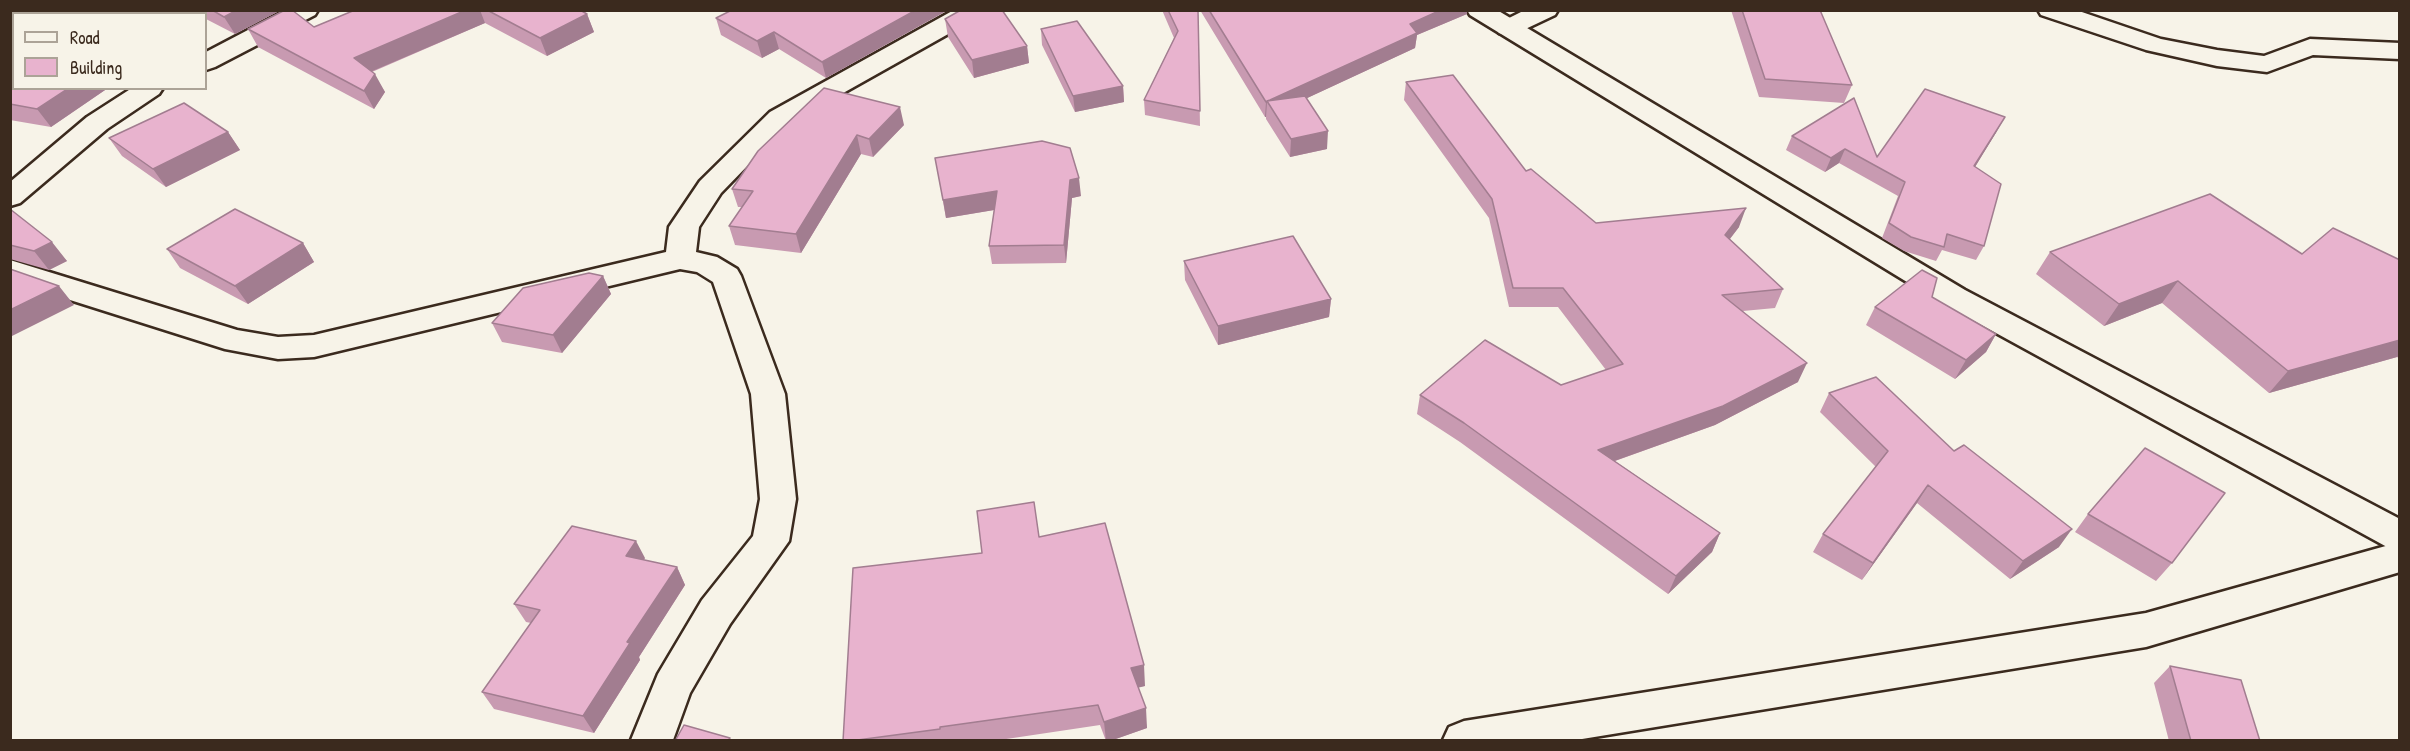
<!DOCTYPE html>
<style>
body{margin:0}
#map{position:relative;width:2410px;height:751px;overflow:hidden;background:#f7f3e8;font-family:"Patrick Hand",sans-serif}
canvas{display:block}
.frame{position:absolute;inset:0;border:12px solid #3b2a1e;pointer-events:none}
.legend{position:absolute;left:12px;top:12px;width:195px;height:78px;box-sizing:border-box;background:#f7f3e8;border:2px solid #aca397;margin:0;padding:8px 10px;list-style:none;font-size:18px;color:#3b2a1e}
.legend li{display:flex;align-items:center;gap:12px;height:30px}
.legend b{width:30px;border:2px solid #aca397}
</style>
<div id="map">
<canvas width="2410" height="751"></canvas>
<div class="frame"></div>
<ul class="legend">
<li><b style="height:8px;background:#f7f3e8"></b>Road</li>
<li><b style="height:16px;background:#e8b3ce"></b>Building</li>
</ul>
</div>
<script>
const g = document.querySelector('canvas').getContext('2d');
g.lineJoin = 'round';
const shape = rows => new Path2D(rows.map(r => 'M' + r).join(''));
function stroke(path, color, width, dash) { g.strokeStyle = color; g.lineWidth = width; g.lineCap = dash ? 'butt' : 'round'; g.setLineDash(dash || []); g.stroke(path); }
function fill(path, color) { g.fillStyle = color; g.fill(path, 'evenodd'); }
const street = shape([
 [18,10,44,10,46,14,20,14,18,10],
 [286,10,318,10,315,15,215,67,206,70,206,52,286,10],
 [954,10,985,10,982,15,788,124,721,193,699,227,696,252,717,257,737,269,741,276,785,394,796,499,789,541,730,624,690,693,673,740,631,740,658,674,702,600,753,536,760,499,751,394,713,282,697,272,680,269,314,357,278,359,225,349,10,281,10,260,237,330,278,337,314,335,666,252,669,227,700,181,770,112,954,10],
 [1525,10,1558,10,1555,15,1517,33,1508,35,1499,33,1496,28,1499,23,1525,10],
 [2038,10,2076,10,2161,39,2217,50,2264,56,2310,39,2400,43,2400,59,2313,55,2267,72,2217,66,2146,50,2041,15,2038,10],
 [132,88,163,88,159,94,107,129,20,203,10,206,10,182,87,117,132,88],
 [2400,542,2400,572,2146,647,1576,740,1443,740,1449,727,1464,721,2146,613,2400,542]
]);
const secondary = shape([
 [1467,10,1497,10,1965,290,2400,519,2400,552,2387,547,1943,304,1470,15,1467,10]
]);
stroke(street, '#3b2a1e', 5);
stroke(secondary, '#3b2a1e', 5);
fill(street, '#f7f3e8');
fill(secondary, '#f7f3e8');
fill(shape([
 [190,10,279,10,279,11,235,34,206,19,206,14,196,14],
 [355,10,580,10,587,14,594,32,547,56,485,23,372,72,385,92,374,109,258,47,248,29,314,27],
 [948,10,826,78,779,49,762,58,721,35,716,18],
 [1162,10,1198,10,1200,126,1145,115,1144,100,1174,38],
 [1200,10,1467,10,1467,14,1417,35,1415,48,1307,98,1327,149,1290,157,1266,119,1266,117,1265,117],
 [1731,10,1820,10,1852,85,1844,103,1759,97],
 [945,19,1027,46,1029,63,974,78,948,37],
 [10,20,14,88,108,88,51,127,10,120],
 [1041,29,1123,86,1124,102,1075,112,1042,45],
 [1406,82,1596,223,1739,227,1730,239,1783,289,1775,308,1743,311,1798,382,1715,425,1615,461,1720,533,1712,552,1668,594,1460,442,1417,414,1420,395,1561,385,1606,370,1558,307,1509,307,1489,218,1404,100],
 [904,125,873,157,861,154,801,253,735,245,729,226,742,207,738,207,732,189,758,151],
 [1997,131,1975,167,1984,246,1976,260,1942,250,1936,261,1904,251,1882,238,1898,196,1839,163,1825,172,1786,150,1792,136,1877,157],
 [228,132,240,150,166,187,122,156,109,138],
 [935,158,1081,196,1072,198,1066,263,992,264,989,246,994,210,946,218],
 [10,209,67,261,49,270,10,259],
 [303,243,314,262,248,304,180,268,167,249],
 [2050,252,2302,254,2400,260,2400,359,2397,357,2269,393,2162,303,2104,326,2036,274],
 [1184,261,1331,299,1329,317,1218,345,1185,280],
 [603,276,611,294,562,353,502,342,492,323],
 [1932,297,1996,334,1986,352,1955,379,1866,325,1875,307],
 [1829,393,1954,451,2059,547,2010,579,1917,503,1862,580,1813,552,1823,534,1876,467,1820,412],
 [2088,514,2172,563,2156,581,2075,532],
 [1039,537,1145,686,1138,687,1147,728,1110,741,1106,741,1100,725,993,741,843,741,982,553],
 [645,558,644,560,677,567,685,585,639,657,640,660,594,733,494,709,482,692,531,623,526,622,514,604],
 [2170,666,2260,741,2169,741,2154,683]
]), '#c89ab1');
fill(shape([
 [237,10,279,10,279,11,235,34,224,17],
 [466,10,480,10,485,23,363,75,354,58],
 [916,10,948,10,826,78,822,62],
 [1441,10,1467,10,1467,14,1417,35,1415,48,1275,113,1267,102,1410,24],
 [587,14,594,32,547,56,540,38],
 [774,32,779,49,762,58,757,41],
 [1027,46,1029,63,974,78,972,60],
 [375,74,385,92,374,109,364,91],
 [1123,86,1124,102,1075,112,1073,96],
 [69,88,108,88,51,127,37,109],
 [1266,102,1267,102,1266,117,1265,117],
 [900,107,904,125,873,157,869,139],
 [2005,117,1997,131,1967,180,1974,166],
 [1328,131,1327,149,1290,157,1291,139],
 [228,132,240,150,166,187,153,169],
 [857,135,861,154,801,253,796,234],
 [1845,149,1839,163,1825,172,1831,158],
 [1079,178,1081,196,1072,198,1066,263,1064,245,1070,180],
 [997,191,1000,209,946,218,943,200],
 [1746,208,1739,227,1718,254,1725,235],
 [52,242,67,261,49,270,34,251],
 [303,243,314,262,248,304,235,286],
 [603,276,611,294,562,353,553,335],
 [2178,281,2162,303,2104,326,2119,304],
 [59,286,74,305,10,337,10,310],
 [1331,299,1329,317,1218,345,1218,326],
 [1996,334,1986,352,1955,379,1966,360],
 [2400,340,2400,355,2397,357,2269,393,2288,371],
 [1807,363,1798,382,1715,425,1592,469,1598,450],
 [1928,485,1917,503,1862,580,1873,563],
 [2072,529,2059,547,2010,579,2023,561],
 [1720,533,1712,552,1668,594,1676,576],
 [636,541,645,558,635,573,626,556],
 [677,567,685,585,639,657,640,660,594,733,583,716,627,642],
 [1144,665,1145,686,1133,689,1131,668],
 [1146,708,1147,728,1110,741,1106,741,1104,722]
]), '#a27d90');
const building = shape([
 [212,10,237,10,224,17,212,10],
 [285,10,292,10,314,27,355,10,466,10,354,58,375,74,364,91,248,29,285,10],
 [487,10,580,10,587,14,540,38,487,10],
 [732,10,916,10,822,62,774,32,757,41,716,18,732,10],
 [961,10,1002,10,1027,46,972,60,945,19,961,10],
 [1168,10,1198,10,1200,111,1144,100,1178,31,1168,10],
 [1209,10,1441,10,1410,24,1417,33,1270,100,1267,101,1267,102,1266,102,1209,10],
 [1742,10,1820,10,1852,85,1765,79,1742,10],
 [10,20,14,21,14,88,69,88,37,109,10,104,10,66,13,64,10,64,10,20],
 [1077,21,1123,86,1073,96,1041,29,1077,21],
 [1453,75,1526,171,1531,169,1596,223,1746,208,1725,235,1783,289,1722,295,1807,363,1723,406,1598,450,1720,533,1676,576,1464,423,1420,395,1485,340,1561,385,1623,364,1563,288,1513,288,1492,199,1406,82,1453,75],
 [824,88,900,107,869,139,857,135,796,234,729,226,753,191,732,189,758,151,824,88],
 [1925,89,2005,117,1974,166,2001,184,1984,246,1947,234,1944,247,1911,237,1889,223,1905,182,1845,149,1831,158,1792,136,1854,98,1877,157,1925,89],
 [1305,96,1328,131,1291,139,1267,101,1305,96],
 [184,103,228,132,153,169,109,138,184,103],
 [1042,141,1070,148,1079,178,1070,180,1064,245,989,246,997,191,943,200,935,158,1042,141],
 [2210,194,2302,254,2333,228,2400,260,2400,340,2288,371,2178,281,2119,304,2050,252,2210,194],
 [10,209,52,242,34,251,10,245,10,209],
 [235,209,303,243,235,286,167,249,235,209],
 [1293,236,1331,299,1218,326,1184,261,1293,236],
 [10,269,59,286,10,310,10,269],
 [1922,270,1937,278,1932,297,1996,334,1966,360,1875,307,1922,270],
 [589,273,603,276,553,335,492,323,523,288,589,273],
 [1876,377,1954,451,1964,445,2072,529,2023,561,1928,485,1873,563,1823,534,1888,451,1829,393,1876,377],
 [2145,448,2225,493,2172,563,2088,514,2145,448],
 [1034,502,1039,537,1105,523,1144,665,1131,668,1146,708,1104,722,1098,705,940,727,940,729,850,741,843,741,853,568,982,553,977,511,1034,502],
 [572,526,636,541,626,556,677,567,627,642,630,643,583,716,482,692,540,610,514,604,572,526],
 [2170,666,2241,680,2260,741,2191,741,2170,666],
 [684,725,730,738,728,741,675,741,684,725]
]);
fill(building, '#e8b3ce');
stroke(building, '#a27d90', 1.5);
</script>
